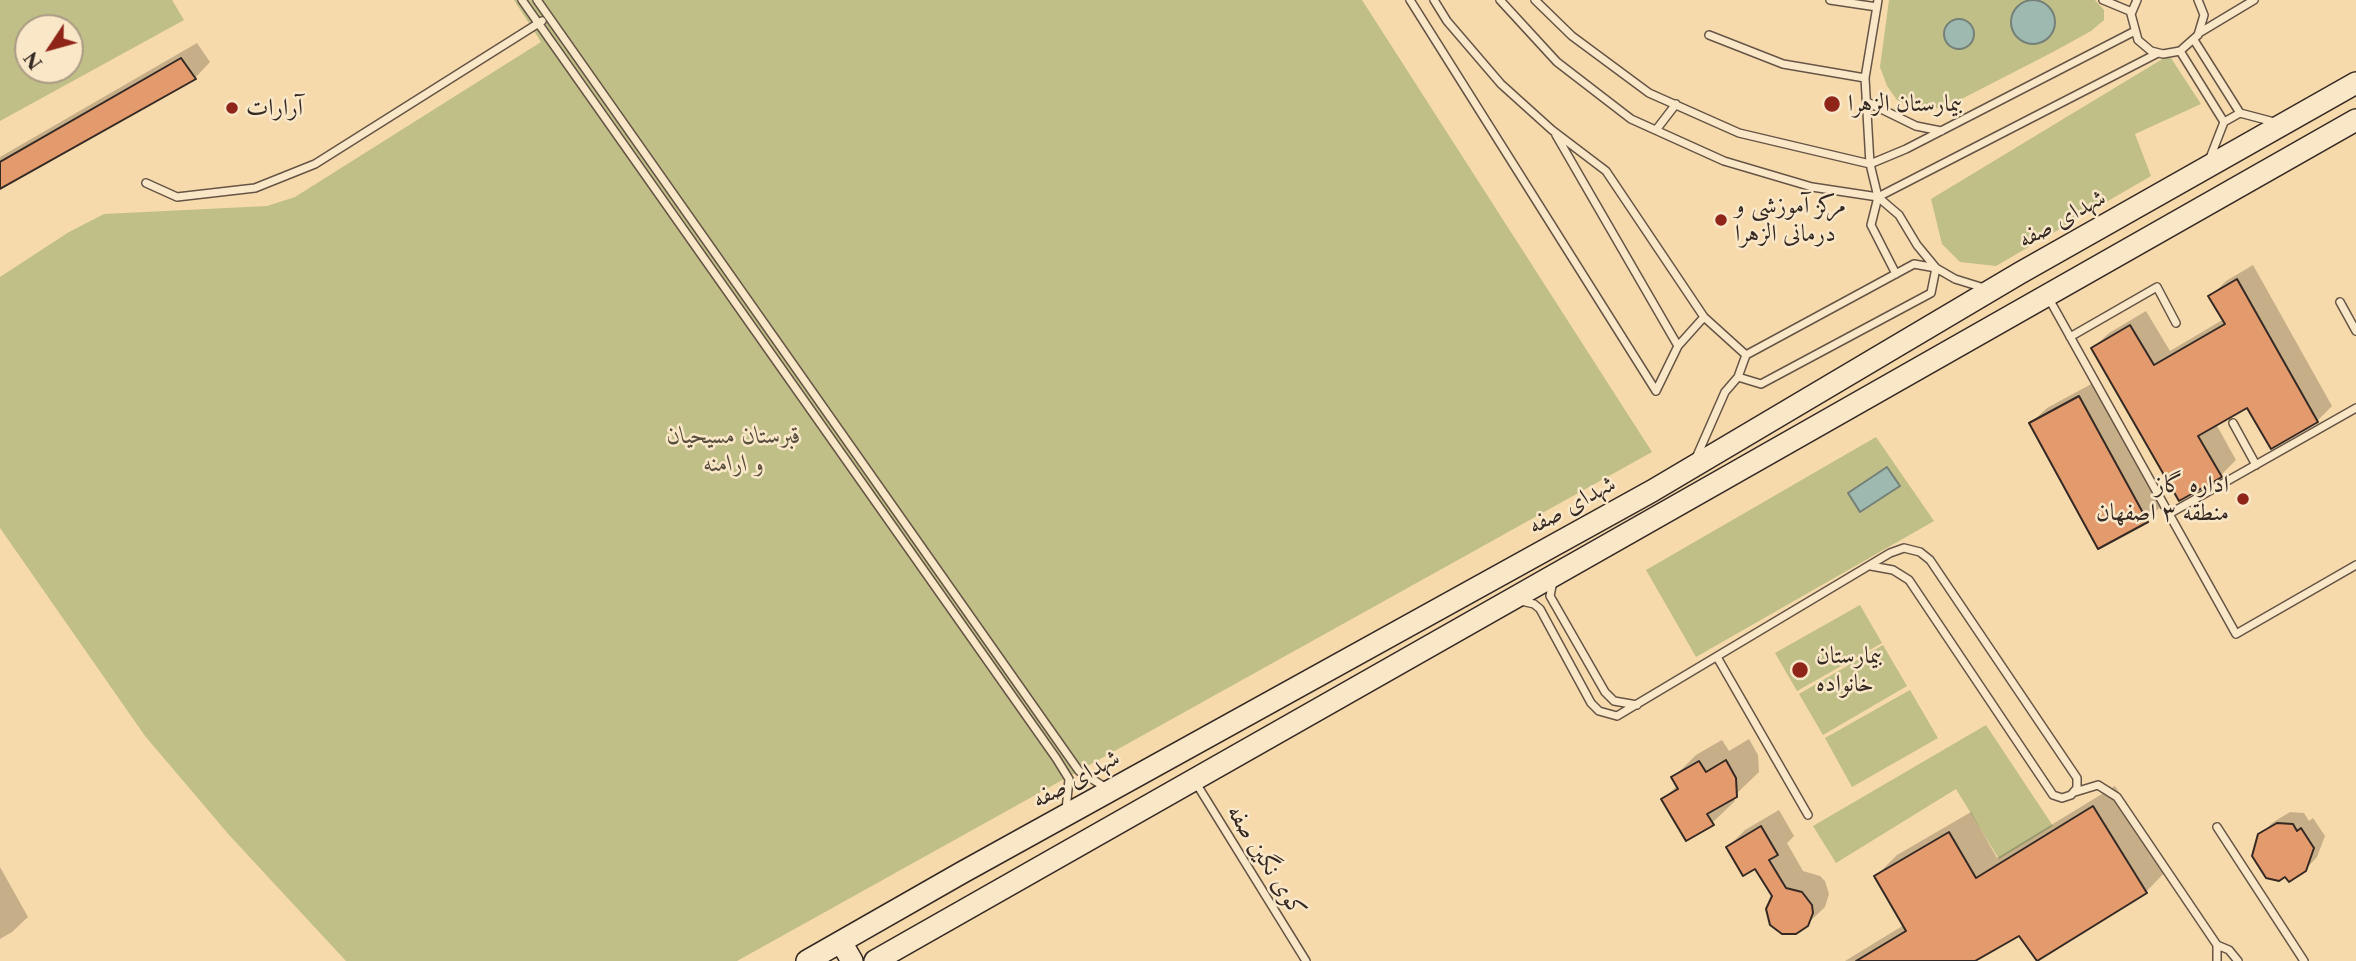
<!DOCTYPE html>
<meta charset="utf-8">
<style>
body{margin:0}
#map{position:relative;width:2356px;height:961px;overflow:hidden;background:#f7daab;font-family:"Libre Caslon Text",serif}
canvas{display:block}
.north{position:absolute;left:14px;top:14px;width:70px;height:70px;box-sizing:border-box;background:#fae7c8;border:2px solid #ab9b86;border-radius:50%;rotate:234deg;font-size:19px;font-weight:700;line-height:28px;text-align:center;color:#352924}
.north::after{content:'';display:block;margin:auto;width:24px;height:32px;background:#8f2418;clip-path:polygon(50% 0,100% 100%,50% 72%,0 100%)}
</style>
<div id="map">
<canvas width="2356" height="961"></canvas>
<div class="north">N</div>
</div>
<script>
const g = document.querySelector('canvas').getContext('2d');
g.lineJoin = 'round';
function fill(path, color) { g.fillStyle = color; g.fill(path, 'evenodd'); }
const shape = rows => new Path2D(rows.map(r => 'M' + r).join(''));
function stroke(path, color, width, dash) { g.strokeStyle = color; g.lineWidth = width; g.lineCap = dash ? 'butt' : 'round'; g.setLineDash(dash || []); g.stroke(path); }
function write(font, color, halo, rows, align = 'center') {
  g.font = font + ' "Libre Caslon Text",Amiri,serif'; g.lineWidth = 5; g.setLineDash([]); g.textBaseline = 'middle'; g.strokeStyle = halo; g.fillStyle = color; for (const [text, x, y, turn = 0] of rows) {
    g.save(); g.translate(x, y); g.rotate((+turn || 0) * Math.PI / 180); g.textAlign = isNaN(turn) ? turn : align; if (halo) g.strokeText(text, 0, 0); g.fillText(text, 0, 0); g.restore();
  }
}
fill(shape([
 [0,0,172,0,184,20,0,121],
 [28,28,70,28,70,70,28,70],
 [514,0,1362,0,1652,452,737,961,346,961,230,836,145,736,0,528,0,277,69,232,104,214,267,206,295,197,541,42],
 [1889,0,2095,0,2104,10,2104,20,2091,31,2053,52,1944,108,1917,109,1897,100,1887,86,1880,67],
 [2169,55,2201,104,2135,134,2151,176,1996,266,1960,262,1942,244,1931,199],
 [1876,437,1934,521,1696,657,1646,570],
 [1860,605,1882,643,1797,691,1775,653],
 [1883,645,1907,686,1823,735,1799,694],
 [1910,690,1938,738,1852,787,1825,738],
 [1986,725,2053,826,1999,859,1956,789,1836,863,1813,826]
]), '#bfbf87');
const water = shape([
 '2011 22a22 22 0 1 1 44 0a22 22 0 1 1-44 0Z',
 '1944 34a15 15 0 1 1 30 0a15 15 0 1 1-30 0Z',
 [1887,467,1900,486,1860,512,1848,493,1887,467]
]);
fill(water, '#9ebab0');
stroke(water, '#748078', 2);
fill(shape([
 [197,43,210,62,195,78,0,187,0,157],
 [2253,265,2332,406,2317,421,2248,405,2216,424,2236,460,2221,475,2093,348,2109,333,2146,311,2170,351,2224,319,2211,296,2226,281],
 [2095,382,2162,505,2147,521,2031,423,2047,408],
 [1749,739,1758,755,1759,772,1733,797,1735,801,1712,823,1663,799,1678,785,1673,778,1696,755,1722,740,1729,751],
 [2115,786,2167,870,2146,892,2020,933,1972,961,1845,961,1904,925,1876,876,1897,855,1971,812,1997,858],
 [1779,810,1794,836,1787,843,1803,871,1820,876,1825,881,1829,894,1825,907,1802,929,1774,896,1756,866,1728,847,1745,830],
 [2290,812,2304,813,2309,821,2313,818,2325,836,2317,857,2305,870,2260,835,2272,823],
 [0,867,28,917,12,932,0,939]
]), '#0003');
const building = shape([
 [181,58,196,79,0,189,0,162,181,58],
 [2237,279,2318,422,2271,449,2247,408,2198,436,2222,477,2179,501,2091,348,2130,325,2154,365,2225,324,2208,296,2237,279],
 [2079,396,2148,522,2098,549,2029,423,2079,396],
 [1726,760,1736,778,1737,797,1707,814,1714,825,1686,841,1661,799,1678,789,1671,777,1699,761,1706,772,1726,760],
 [2093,806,2147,893,2037,961,2019,936,1975,961,1856,961,1906,931,1874,876,1949,832,1976,878,2093,806],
 [2277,823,2293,824,2297,831,2301,828,2314,848,2306,871,2289,882,2285,877,2279,881,2266,878,2252,856,2258,834,2277,823],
 [1761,826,1778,855,1769,860,1786,888,1802,892,1812,905,1813,913,1808,926,1796,934,1782,934,1770,925,1766,909,1772,896,1755,869,1743,876,1726,847,1761,826]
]);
fill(building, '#e39b6e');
stroke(building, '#352924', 2);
const service = shape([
 [522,0,1056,758,1069,779,1066,810],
 [537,0,1079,771,1108,789],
 [1410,0,1656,391],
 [1434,0,1447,21,1501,84,1552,130,1606,171,1704,317,1746,355],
 [1500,0,1557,62,1631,119,1724,161,1812,187,1878,197,2158,53],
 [1535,0,1572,36,1649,93,1739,133,1870,164,1906,149,2135,31],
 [1830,0,1877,7],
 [1878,0,1865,78,1870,164,1878,197],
 [2103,0,2132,12],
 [2137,0,2131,14,2138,40,2151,51,2163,54,2180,51,2198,35,2204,15,2198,0],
 [2199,33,2254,0],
 [1709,35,1783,64,1865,78],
 [2194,40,2240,113,2274,122],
 [2180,51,2224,122,2210,158],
 [1867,102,1916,126,1941,131],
 [2224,122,2240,113],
 [1656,130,1676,104],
 [1556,135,1678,346],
 [146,183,177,197,255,188,315,164,542,21],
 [1896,274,1871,225,1878,197,1899,215,1917,245,1936,268,1955,279,1984,288],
 [2048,297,2236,634,2356,565],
 [2340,302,2356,331],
 [2070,337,2157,287,2176,323],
 [1738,377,1761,384,1931,293,1936,268],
 [1656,391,1678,346,1704,317],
 [2233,423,2256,465],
 [1696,458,1725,392,1738,377,1746,355,1914,264,1936,268],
 [2169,514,2356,408],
 [1553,581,1550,596,1605,692,1614,701,1637,705],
 [1521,601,1534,604,1540,609,1591,703,1599,711,1617,716,1890,553,1904,548,1920,552,1930,560,2077,778,2077,788,2071,795,2062,798,2053,795,1909,580,1893,570,1871,566],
 [1717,657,1808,815],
 [1196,783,1306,961],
 [2075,792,2098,785,2117,797,2217,945,2217,961],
 [2217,827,2304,961],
 [2217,945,2229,950,2238,961]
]);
const secondary = shape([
 [841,942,852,961],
 [807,961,963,872,1652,491,2020,273,2356,83],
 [875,961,2356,120]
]);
stroke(service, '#665546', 10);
stroke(secondary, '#352924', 24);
stroke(service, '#fae7c8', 7);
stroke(secondary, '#fae7c8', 21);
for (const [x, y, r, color] of [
 [1832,104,9,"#8f2418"],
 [232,108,7,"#8f2418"],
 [1721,220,7,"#8f2418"],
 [2243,499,7,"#8f2418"],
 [1800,670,9,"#8f2418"]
]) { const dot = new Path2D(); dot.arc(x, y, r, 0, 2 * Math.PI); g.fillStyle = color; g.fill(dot); stroke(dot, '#fae7c8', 2.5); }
write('24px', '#352924', '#fae7c8', [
 ["بیمارستان الزهرا",1848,104],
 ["آرارات",246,108],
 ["مرکز آموزشی و",1735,206],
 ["درمانی الزهرا",1735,234],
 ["اداره گاز",2229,485,"right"],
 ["منطقه ۳ اصفهان",2229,513,"right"],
 ["بیمارستان",1816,656],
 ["خانواده",1816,684]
], 'left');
write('24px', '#352924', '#fae7c8', [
 ["شهدای صفه",2062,219,-29],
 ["شهدای صفه",1572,505,-29],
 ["شهدای صفه",1076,779,-29],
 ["کوی نگین صفه",1266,861,58]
]);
write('italic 24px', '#584e3d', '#fae7c8', [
 ["قبرستان مسیحیان",734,436],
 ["و ارامنه",734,464]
]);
</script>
